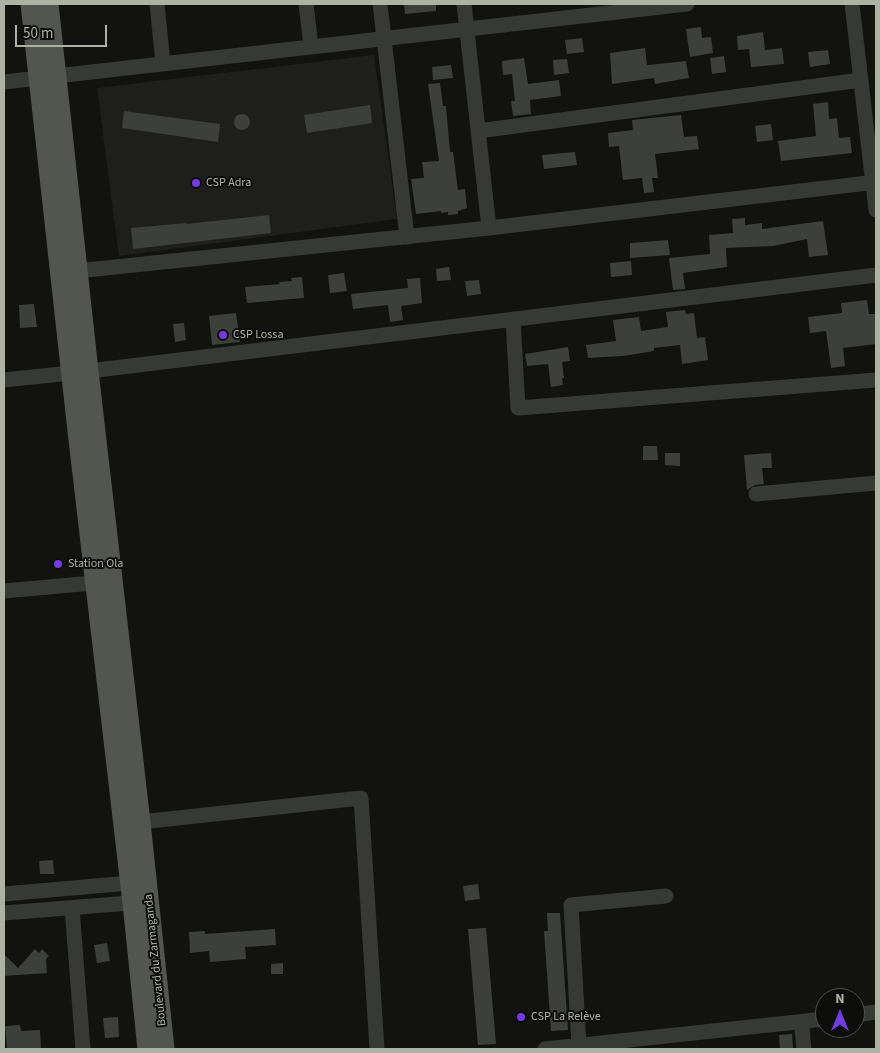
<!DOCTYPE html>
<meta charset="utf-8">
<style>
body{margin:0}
#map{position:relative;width:880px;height:1053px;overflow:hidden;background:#121211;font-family:"Source Sans 3",sans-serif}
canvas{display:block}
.frame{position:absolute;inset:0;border:5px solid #adb2a4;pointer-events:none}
.north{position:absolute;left:815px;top:988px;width:50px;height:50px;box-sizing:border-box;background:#0d0d0c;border:1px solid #4d4f49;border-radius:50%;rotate:0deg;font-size:14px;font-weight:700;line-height:20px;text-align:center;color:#adb2a4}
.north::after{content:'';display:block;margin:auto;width:18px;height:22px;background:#733ce0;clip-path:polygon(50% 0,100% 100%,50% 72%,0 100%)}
.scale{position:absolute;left:15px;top:25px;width:92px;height:22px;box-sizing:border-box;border:2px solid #adb2a4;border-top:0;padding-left:6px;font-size:15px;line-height:18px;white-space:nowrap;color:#adb2a4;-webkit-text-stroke:4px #0d0d0c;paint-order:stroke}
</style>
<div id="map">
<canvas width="880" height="1053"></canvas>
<div class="frame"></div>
<div class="north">N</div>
<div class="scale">50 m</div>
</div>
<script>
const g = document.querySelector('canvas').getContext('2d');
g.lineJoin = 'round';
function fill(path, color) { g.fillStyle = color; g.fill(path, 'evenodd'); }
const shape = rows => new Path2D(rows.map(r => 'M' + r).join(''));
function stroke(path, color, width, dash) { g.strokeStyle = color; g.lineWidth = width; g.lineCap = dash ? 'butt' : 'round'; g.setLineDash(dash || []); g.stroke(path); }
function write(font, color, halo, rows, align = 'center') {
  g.font = font + ' "Source Sans 3",sans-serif'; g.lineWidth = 4; g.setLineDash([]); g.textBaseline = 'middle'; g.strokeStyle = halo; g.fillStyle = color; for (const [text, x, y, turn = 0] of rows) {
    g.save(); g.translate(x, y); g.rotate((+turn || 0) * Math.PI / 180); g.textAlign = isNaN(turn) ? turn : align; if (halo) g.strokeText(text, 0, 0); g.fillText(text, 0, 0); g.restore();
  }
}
fill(shape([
 [374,55,397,219,119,256,97,88]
]), '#1e1f1d');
fill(shape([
 [404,4,436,4,436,11,405,14],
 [701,27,702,38,711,37,713,53,690,57,686,29],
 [763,32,765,50,782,48,784,64,751,67,749,49,738,50,737,36],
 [582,38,584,52,567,54,565,40],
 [645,48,647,65,649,65,686,61,689,78,655,84,654,78,612,84,610,53],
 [828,50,830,64,810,67,808,52],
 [724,56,726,72,712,74,710,58],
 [524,58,528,84,559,80,561,96,530,100,531,114,513,116,511,101,515,101,512,74,503,75,502,61],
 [567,59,569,73,554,75,553,60],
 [451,65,453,78,433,80,432,67],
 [440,83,443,106,446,106,450,152,453,152,458,190,465,189,467,208,458,211,458,214,448,215,448,212,441,213,441,211,416,214,411,179,424,178,422,162,439,161,428,84],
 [828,102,829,119,837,118,839,138,850,137,852,153,781,161,778,141,816,136,813,104],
 [370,105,372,123,307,133,304,115],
 [124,111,220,124,218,142,122,128],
 '234 122a8 8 0 1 1 16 0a8 8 0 1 1-16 0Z',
 [681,115,684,137,697,136,699,149,655,154,658,178,652,178,654,192,644,193,642,178,623,180,619,146,609,147,608,133,633,130,632,120],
 [771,124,773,140,757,142,755,126],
 [575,152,577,165,544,169,542,155],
 [269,215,271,233,133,249,131,228,186,223,186,224],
 [745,218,745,225,762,223,762,229,823,221,828,255,809,257,807,239,773,246,726,248,727,267,683,273,685,289,673,290,669,258,710,254,709,235,733,233,732,219],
 [668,240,670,255,630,258,630,243],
 [631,261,632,275,611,277,610,263],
 [449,267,451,280,437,281,436,269],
 [344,273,347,291,330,293,328,275],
 [302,277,304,298,247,303,245,287,280,284,279,282,292,281,291,278],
 [420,278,422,303,401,306,403,320,390,322,388,305,353,309,351,294,408,288,407,279],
 [479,280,481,294,467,296,465,281],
 [867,300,869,314,875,314,876,344,843,348,845,366,831,368,826,331,810,333,808,317,842,313,841,303],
 [34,304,37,327,20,328,19,305],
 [685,310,686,314,694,313,697,338,705,337,708,360,682,364,680,345,654,348,654,351,623,356,588,358,586,345,616,341,613,320,639,317,641,331,668,327,666,312],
 [236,313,240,342,212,345,209,316],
 [184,323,186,340,175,342,173,324],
 [568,347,570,361,562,362,564,378,562,378,563,385,551,387,548,364,527,366,525,354],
 [643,446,657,446,658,460,643,460],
 [665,453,680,453,680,466,665,465],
 [771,453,772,468,762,468,764,484,755,485,747,490,744,455],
 [53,860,54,874,40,874,39,861],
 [478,884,480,899,465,901,463,886],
 [547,913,560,913,568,1030,551,1031,544,931,548,931],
 [486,928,496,1044,478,1045,468,929],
 [275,929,276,945,245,947,246,959,210,962,209,951,190,953,189,932,205,931,205,934],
 [107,943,110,961,97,963,94,945],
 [35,949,39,953,42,949,49,956,46,959,47,973,4,976,4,954,18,968],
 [283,963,283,974,271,974,271,964],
 [118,1017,119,1037,105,1038,103,1018],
 [20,1025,21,1031,40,1030,41,1049,7,1049,5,1026],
 [792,1034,793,1048,780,1049,779,1035]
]), '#3d3f3b');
stroke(shape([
 [157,4,163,63],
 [306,4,311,46],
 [380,4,407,237],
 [464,4,489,228],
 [852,4,876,210],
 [4,82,687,4],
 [478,131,861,80],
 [67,272,489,228,876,182],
 [513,319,518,408,876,380],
 [89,371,876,275],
 [4,380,71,373],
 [756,494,876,483],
 [4,591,104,582],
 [141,822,361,798,377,1049],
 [4,894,141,882],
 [72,908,83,1049],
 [4,913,142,902],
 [855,1015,876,1012],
 [800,1023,802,1028,804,1049],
 [579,1046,571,905,666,896],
 [545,1049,825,1019]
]), '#373935', 15);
stroke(shape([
 [30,4,77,431,132,903,147,1049],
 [49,4,89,371,141,822,165,1049]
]), '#53564f', 19);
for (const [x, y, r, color] of [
 [196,183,5,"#733ce0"],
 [223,335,5,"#733ce0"],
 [58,564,5,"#733ce0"],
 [521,1017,5,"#733ce0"]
]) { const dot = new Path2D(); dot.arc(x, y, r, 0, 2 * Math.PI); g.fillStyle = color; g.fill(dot); stroke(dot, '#0d0d0c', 2); }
write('12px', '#adb2a4', '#0d0d0c', [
 ["CSP Adra",206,183],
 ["CSP Lossa",233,335],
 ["Station Ola",68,564],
 ["CSP La Relève",531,1017]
], 'left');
write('12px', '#adb2a4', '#0d0d0c', [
 ["Boulevard du Zarmaganda",156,960,-96]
]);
</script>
